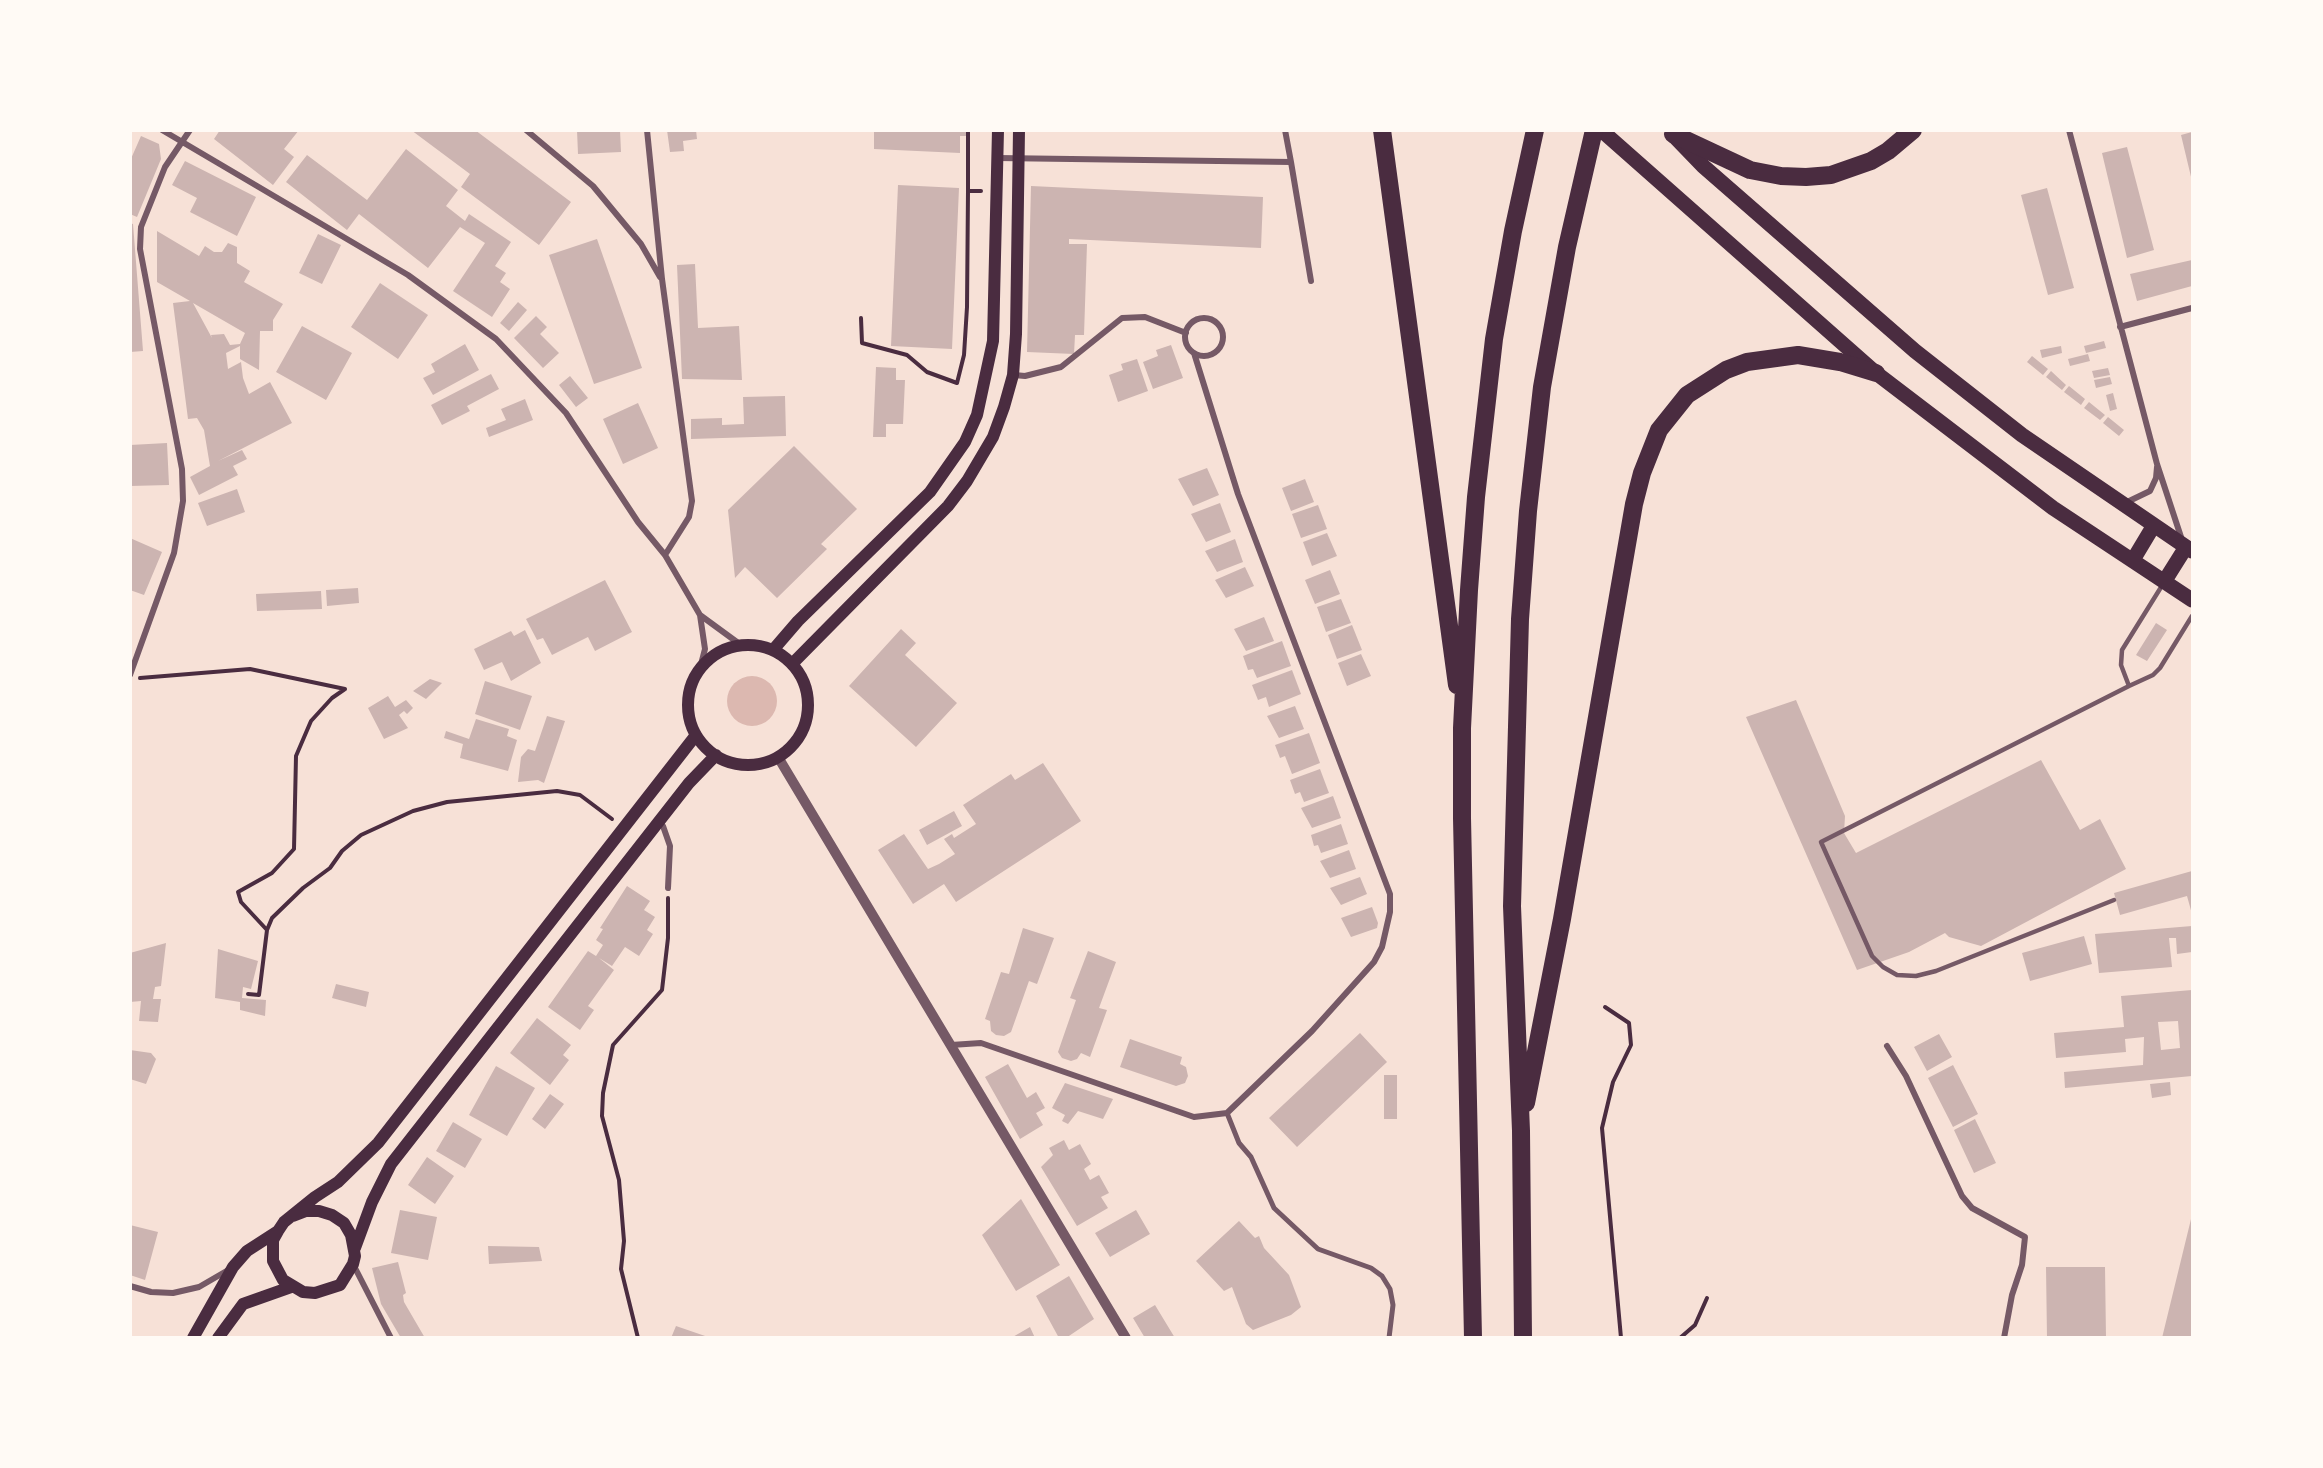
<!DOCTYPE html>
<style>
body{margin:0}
#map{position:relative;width:2323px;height:1468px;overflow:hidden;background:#f7e1d7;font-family:"Noto Sans",sans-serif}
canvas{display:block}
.frame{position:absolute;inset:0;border:132px solid #fffaf5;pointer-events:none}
</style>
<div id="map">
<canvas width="2323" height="1468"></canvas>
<div class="frame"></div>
</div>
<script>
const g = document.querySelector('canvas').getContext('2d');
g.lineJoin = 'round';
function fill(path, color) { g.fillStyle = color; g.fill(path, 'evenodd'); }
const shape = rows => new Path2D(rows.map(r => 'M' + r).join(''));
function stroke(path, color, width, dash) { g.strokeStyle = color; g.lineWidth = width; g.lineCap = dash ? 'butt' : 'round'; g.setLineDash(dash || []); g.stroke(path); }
fill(shape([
 '727 701a25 25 0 1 1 50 0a25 25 0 1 1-50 0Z'
]), '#dcb8b0');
fill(shape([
 [220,130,299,130,284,149,294,157,273,185,214,139],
 [411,130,475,130,571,202,539,245,461,187,470,174],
 [577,130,620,130,621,152,578,154],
 [667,130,696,130,697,139,683,141,684,151,670,152],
 [874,130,966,130,966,136,960,136,960,153,874,149],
 [2192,132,2192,181,2181,135],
 [141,136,159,144,161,159,137,217,130,214,130,161],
 [2127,147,2154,250,2127,258,2102,153],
 [406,149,458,190,446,206,465,221,469,214,511,242,495,266,506,273,500,282,510,289,492,317,453,291,485,243,460,227,428,268,359,214,347,230,286,182,307,155,367,200],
 [185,161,256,197,237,236,190,212,197,198,172,185],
 [898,185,959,188,952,349,891,346],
 [1031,186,1263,197,1261,248,1069,239,1069,244,1087,244,1084,335,1075,335,1074,354,1027,352],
 [2047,188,2074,288,2048,295,2021,195],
 [130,223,133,224,143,351,130,352],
 [157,231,199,256,205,246,214,252,222,252,228,243,237,247,237,263,250,271,244,282,283,304,273,320,273,331,260,331,259,370,240,359,240,346,226,353,228,369,241,362,243,378,249,394,270,382,292,423,218,461,242,450,247,459,233,466,238,475,199,495,190,477,210,466,204,430,197,418,188,419,173,303,190,301,157,282],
 [193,303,245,333,240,344,230,345,224,334,211,335,212,338],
 [318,234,341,245,322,284,299,273],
 [597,239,642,368,594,384,549,255],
 [2192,260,2192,286,2137,301,2130,274],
 [695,264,698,328,739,326,742,380,682,379,677,265],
 [380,283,428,315,398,359,351,327],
 [518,302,527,310,509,331,500,323],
 [536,316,547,327,540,334,559,353,543,368,514,338],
 [302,326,352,353,326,400,276,372],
 [2104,341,2106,348,2086,353,2084,346],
 [465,344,479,370,433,395,423,378,435,372,431,364],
 [1171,345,1183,378,1153,389,1143,362,1158,356,1156,350],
 [2061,346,2062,353,2042,358,2040,350],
 [2088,354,2090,361,2070,366,2068,359],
 [2032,356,2048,369,2043,375,2027,362],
 [1137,359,1148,391,1118,402,1109,375,1123,370,1121,364],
 [876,367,896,368,896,380,905,380,903,424,886,424,886,437,873,437],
 [2108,368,2110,375,2094,378,2092,371],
 [2051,371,2066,385,2062,390,2046,377],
 [491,374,499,389,467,406,470,411,442,425,431,405],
 [570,376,588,398,576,407,559,385],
 [2110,377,2112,384,2096,388,2094,380],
 [2069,386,2085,399,2081,405,2064,392],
 [2113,393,2117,409,2110,411,2106,395],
 [785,396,786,436,691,439,691,419,722,418,722,425,744,424,743,397],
 [525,399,533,420,489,437,486,428,506,420,501,409],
 [2089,402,2105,415,2100,420,2084,408],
 [638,403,658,448,623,464,603,419],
 [2108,417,2124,430,2119,436,2103,423],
 [167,443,169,485,130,486,130,445],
 [794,446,857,509,821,544,827,549,777,598,745,567,735,578,728,510],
 [1207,468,1219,495,1193,506,1178,479],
 [1305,479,1314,502,1291,511,1282,488],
 [237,489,245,512,207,526,198,503],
 [1220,503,1231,532,1206,542,1191,514],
 [1318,505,1327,529,1301,538,1292,514],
 [1327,533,1337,556,1312,566,1303,542],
 [130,538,162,552,144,595,130,590],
 [1235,539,1243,562,1217,572,1205,551],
 [1245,567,1254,586,1226,598,1215,580],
 [1330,570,1340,594,1315,604,1305,580],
 [605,580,632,632,595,651,588,637,552,655,543,638,537,640,526,619],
 [358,588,359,603,327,606,326,590],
 [321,591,322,609,257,611,256,594],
 [1341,599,1351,623,1326,632,1317,607],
 [1264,617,1274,641,1246,651,1234,629],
 [2156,623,2167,630,2147,661,2136,655],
 [1352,625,1362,650,1337,659,1328,635],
 [901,629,916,643,905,655,957,703,916,747,849,686],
 [525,630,541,663,511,681,502,662,484,670,474,649,511,631,514,636],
 [1282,641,1291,666,1257,678,1253,669,1248,670,1243,656],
 [1361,654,1371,676,1347,686,1338,663],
 [1292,670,1301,694,1269,707,1266,697,1258,700,1252,685],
 [430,679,442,683,426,699,413,691],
 [485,681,532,696,520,730,475,714],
 [388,696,395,707,406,700,413,708,407,714,404,711,399,715,408,728,384,739,368,708],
 [1796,700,1845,816,1844,833,1856,853,2041,760,2080,830,2100,819,2126,869,1981,946,1949,937,1945,933,1909,952,1857,970,1746,717],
 [1295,706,1304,729,1279,738,1267,716],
 [547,716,565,721,544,783,538,780,518,782,521,757,528,749,535,751],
 [476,719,509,729,507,736,517,740,508,771,460,758,463,744,444,738,446,731,469,739],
 [1309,733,1320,763,1292,774,1285,756,1280,758,1275,745],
 [1043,763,1081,821,956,902,944,884,913,904,878,850,904,834,928,869,939,864,955,854,944,839,952,834,954,838,976,824,963,805,1011,774,1015,780],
 [1320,769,1329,793,1304,802,1300,792,1295,794,1290,780],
 [1333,796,1341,818,1312,828,1301,808],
 [954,811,962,826,927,845,919,830],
 [1341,824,1348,844,1321,853,1318,845,1314,846,1311,835],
 [1349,850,1356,869,1330,878,1320,861],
 [2192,871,2192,914,2187,896,2120,915,2114,893],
 [1360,877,1367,894,1341,905,1330,888],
 [627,886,650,901,644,910,655,917,647,930,653,934,639,956,625,947,612,966,599,958,614,970,588,1006,594,1010,580,1030,548,1007,588,951,596,956,603,945,596,940,603,929,600,928],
 [1372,907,1378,923,1377,928,1351,937,1341,918],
 [2192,926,2192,952,2177,954,2176,938,2169,938,2172,967,2099,973,2095,934],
 [1023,928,1054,938,1037,984,1029,981,1011,1032,1004,1036,996,1035,991,1031,990,1021,985,1019,1001,972,1009,974],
 [2084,936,2092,964,2030,981,2022,953],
 [166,943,161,986,155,987,153,999,161,999,158,1022,139,1021,141,1001,130,1002,130,953],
 [218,949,258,961,251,989,243,987,242,998,266,1000,265,1016,240,1010,240,1002,215,998],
 [1088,951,1116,962,1099,1008,1107,1010,1090,1057,1081,1053,1077,1059,1071,1061,1062,1058,1058,1052,1076,1000,1070,998],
 [336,984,369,992,366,1007,332,998],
 [2192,990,2192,1076,2065,1088,2064,1072,2143,1065,2144,1037,2125,1039,2126,1052,2056,1058,2054,1033,2124,1027,2121,996],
 [2178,1021,2180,1048,2161,1050,2158,1022],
 [537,1018,571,1045,563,1055,569,1060,550,1085,510,1053],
 [1360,1033,1387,1062,1297,1147,1269,1118],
 [1939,1034,1952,1057,1927,1071,1914,1047],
 [1130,1039,1182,1057,1180,1064,1186,1067,1188,1076,1185,1083,1176,1086,1120,1067],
 [130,1050,151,1053,156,1059,146,1084,130,1079],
 [1008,1064,1027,1098,1036,1092,1045,1108,1036,1113,1043,1125,1020,1139,985,1077],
 [1953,1065,1978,1114,1953,1127,1928,1078],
 [496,1066,535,1088,507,1136,469,1115],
 [1384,1075,1397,1075,1397,1119,1384,1119],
 [2170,1082,2171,1095,2152,1098,2150,1084],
 [1065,1083,1113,1099,1103,1119,1078,1111,1068,1124,1062,1121,1065,1115,1052,1108],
 [550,1094,564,1104,545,1129,532,1119],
 [1975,1119,1996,1163,1974,1173,1954,1130],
 [453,1122,482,1139,465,1168,436,1151],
 [1064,1140,1069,1150,1080,1144,1091,1164,1084,1169,1090,1180,1099,1175,1109,1193,1101,1197,1108,1208,1077,1226,1041,1167,1053,1155,1049,1148],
 [427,1157,454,1176,435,1204,408,1185],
 [1021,1199,1060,1265,1016,1291,982,1235],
 [400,1210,437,1217,428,1260,391,1253],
 [1136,1210,1150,1234,1110,1257,1095,1233],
 [2192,1215,2192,1338,2162,1338],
 [1239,1221,1255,1238,1259,1236,1264,1248,1289,1275,1301,1307,1291,1315,1253,1330,1246,1324,1232,1287,1224,1291,1196,1261],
 [130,1225,158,1232,145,1280,130,1275],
 [488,1246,539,1247,542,1261,489,1264],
 [398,1262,406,1293,403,1295,404,1302,425,1338,401,1338,381,1304,372,1268],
 [2046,1267,2105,1267,2106,1338,2047,1338],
 [1069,1276,1094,1319,1066,1338,1059,1338,1036,1296],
 [1155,1305,1175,1338,1145,1338,1133,1318],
 [676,1326,708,1337,708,1338,671,1338],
 [1030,1327,1035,1338,1011,1338]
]), '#ccb4b1');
stroke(shape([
 [968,130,968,191,981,191],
 [861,318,862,343,907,355,927,372,957,383,964,355,967,307,968,191],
 [140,678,250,669,345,689],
 [267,930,241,902,238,892,272,873,294,849,296,756,311,721,332,698,345,689],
 [248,994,259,995,267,930,272,918,303,888,330,868,342,851,361,835,413,811,447,802,557,791,580,795,612,819],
 [1605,1007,1629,1023,1631,1045,1613,1082,1602,1128,1621,1338],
 [638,1338,621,1269,624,1241,619,1180,602,1116,603,1093,613,1045,662,990,668,938,668,898],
 [1680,1338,1695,1325,1707,1298]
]), '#4a2c40', 4);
stroke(shape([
 [2163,584,2122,650,2121,665,2129,686,2153,675,2160,668,2192,616],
 [2114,900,1936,971,1916,976,1897,975,1883,967,1872,956,1821,842,2129,686]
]), '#755966', 4.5);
stroke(shape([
 [1227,1113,1239,1143,1251,1157,1274,1208,1318,1249,1371,1268,1382,1276,1390,1289,1393,1305,1389,1338]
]), '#755966', 5);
stroke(shape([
 [162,130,408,275,496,339,566,413,638,522,665,555,700,615,741,645],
 [526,130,593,186,641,244,660,277],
 [647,130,662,279,692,501,689,517,665,555],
 [2069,130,2157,464,2182,540],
 [998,158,1291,162,1285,130],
 [1291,162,1311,281],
 '1185 337a19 19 0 1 1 38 0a19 19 0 1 1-38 0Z',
 [2120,327,2192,308],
 [1014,375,1025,376,1061,367,1122,318,1145,317,1186,333],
 [2125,503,2150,491,2156,478,2157,467],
 [700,615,705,649,700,668],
 [130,675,174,553,183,501,182,469,140,249,141,227,165,167,190,130],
 [659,821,663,826,670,846,668,888],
 [951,1045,981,1043,1194,1117,1227,1113,1312,1031,1374,962,1382,947,1390,912,1390,894,1238,494,1194,353],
 [1887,1046,1906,1076,1962,1196,1972,1208,2025,1237,2022,1265,2012,1295,2004,1338],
 [353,1264,391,1338],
 [130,1286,151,1292,173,1293,199,1287,230,1269]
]), '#755966', 6);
stroke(shape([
 [778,757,1126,1338]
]), '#755966', 10);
stroke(shape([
 '688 705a60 60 0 1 1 120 0a60 60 0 1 1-120 0Z',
 [773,650,798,621,930,492,965,442,977,415,993,341,998,130],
 [792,664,948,506,967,481,993,437,1004,407,1013,375,1016,334,1019,130],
 [293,1216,306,1211,319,1211,332,1215,344,1223,351,1235,355,1256,353,1264,340,1285,315,1293,303,1292,283,1280,273,1261,273,1240,278,1231,284,1222,315,1197,338,1182,378,1143,696,735],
 [355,1248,372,1202,391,1164,689,783,716,755],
 [193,1338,233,1267,247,1251,278,1231],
 [218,1338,243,1304,291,1287]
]), '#4a2c40', 12);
stroke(shape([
 [1601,130,1876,373,2053,508,2192,600],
 [1675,137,1703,166,1915,351,2022,435,2192,551],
 [2133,560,2154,525],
 [2164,582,2186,547]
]), '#4a2c40', 15);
stroke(shape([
 [1382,130,1457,685],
 [1673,134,1750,170,1781,176,1806,177,1831,175,1871,161,1888,151,1913,130],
 [1526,1103,1562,919,1634,504,1642,473,1659,430,1687,395,1726,370,1747,362,1798,355,1840,362,1876,373],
 [1473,1338,1462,818,1462,728,1469,590,1476,497,1494,339,1513,231,1535,130],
 [1523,1338,1521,1131,1512,906,1520,619,1528,511,1542,387,1567,247,1594,130]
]), '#4a2c40', 18);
</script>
